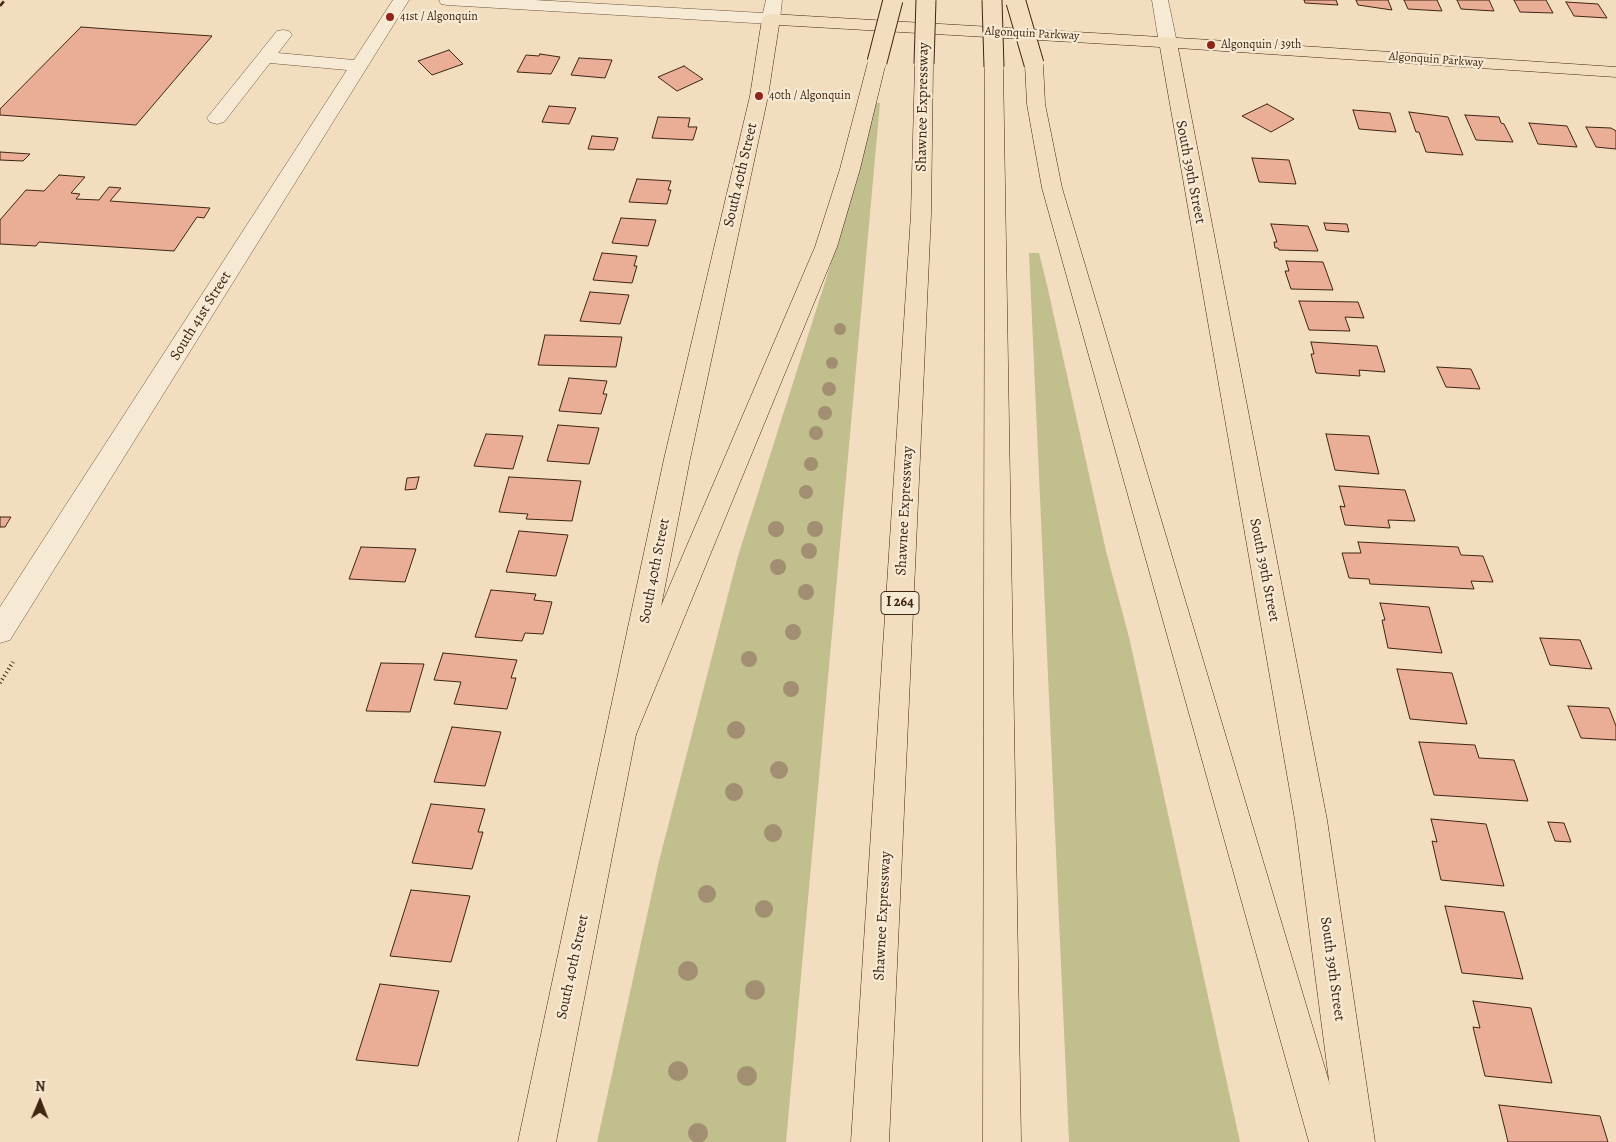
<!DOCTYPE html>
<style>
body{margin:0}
#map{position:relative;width:1616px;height:1142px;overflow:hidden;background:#f2debf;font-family:Alegreya,serif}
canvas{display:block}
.north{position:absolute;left:15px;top:1077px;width:50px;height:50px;-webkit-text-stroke:4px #f7ead5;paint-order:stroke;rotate:1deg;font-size:14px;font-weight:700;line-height:20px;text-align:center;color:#3f2512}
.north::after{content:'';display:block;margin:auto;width:18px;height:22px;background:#3f2512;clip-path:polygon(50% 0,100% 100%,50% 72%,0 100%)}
</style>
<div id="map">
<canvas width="1616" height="1142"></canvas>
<div class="north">N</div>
</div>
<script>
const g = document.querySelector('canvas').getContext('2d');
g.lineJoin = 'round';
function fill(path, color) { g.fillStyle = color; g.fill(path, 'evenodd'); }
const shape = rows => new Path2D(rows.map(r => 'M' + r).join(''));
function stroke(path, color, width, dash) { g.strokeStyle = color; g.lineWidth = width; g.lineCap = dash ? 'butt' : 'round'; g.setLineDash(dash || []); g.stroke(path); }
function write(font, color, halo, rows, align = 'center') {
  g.font = font + ' Alegreya,serif'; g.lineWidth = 4.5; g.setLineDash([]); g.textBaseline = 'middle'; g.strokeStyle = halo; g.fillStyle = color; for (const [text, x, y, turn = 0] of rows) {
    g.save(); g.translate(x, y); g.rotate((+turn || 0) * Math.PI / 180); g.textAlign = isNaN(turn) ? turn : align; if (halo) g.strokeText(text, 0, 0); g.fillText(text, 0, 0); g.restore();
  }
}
fill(shape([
 [876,103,880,103,786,1142,597,1142,659,861,738,556,839,238],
 [1029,253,1039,253,1047,285,1106,551,1130,641,1240,1142,1069,1142]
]), '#c1bf8d');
const building = shape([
 [1304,0,1336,0,1338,5,1305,3,1304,0],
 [1356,0,1388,0,1392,10,1358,5,1356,0],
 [1404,0,1437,0,1442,11,1408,9,1404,0],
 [1457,0,1489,0,1494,11,1461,9,1457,0],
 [1514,0,1546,0,1553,13,1520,12,1514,0],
 [1566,2,1598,4,1607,18,1574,16,1566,2],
 [81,27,122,30,212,36,136,125,0,115,0,109,81,27],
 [449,50,463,64,432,75,418,61,449,50],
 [540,54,560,57,551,74,517,72,526,55,539,56,540,54],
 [579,58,612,60,605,78,571,75,579,58],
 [684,66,703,79,677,91,658,77,684,66],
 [1267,104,1294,119,1271,132,1242,116,1267,104],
 [549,106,576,108,569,124,542,122,549,106],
 [1353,110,1390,113,1396,132,1359,129,1353,110],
 [1409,112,1448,117,1463,155,1426,152,1419,132,1416,132,1409,112],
 [1465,115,1499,117,1501,123,1504,124,1513,142,1476,140,1465,115],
 [658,117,690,118,688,127,697,127,693,140,652,138,658,117],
 [1529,123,1567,126,1577,147,1538,144,1529,123],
 [1586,127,1611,128,1616,131,1616,149,1596,147,1586,127],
 [592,136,618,138,614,150,588,149,592,136],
 [0,152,30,154,23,161,0,160,0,152],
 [1252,158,1289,160,1296,184,1259,182,1252,158],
 [59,175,85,177,71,193,80,194,76,199,99,200,109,187,121,188,110,201,210,208,204,218,197,217,174,251,39,242,36,246,0,244,0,220,26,190,44,191,59,175],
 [637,179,671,181,668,190,671,190,667,204,629,202,637,179],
 [621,218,656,220,648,246,612,243,621,218],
 [1324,223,1347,224,1349,232,1326,230,1324,223],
 [1271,224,1308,226,1318,251,1279,250,1278,248,1275,248,1274,242,1277,242,1271,224],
 [602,253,637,256,634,266,637,266,632,283,593,280,602,253],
 [1286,261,1323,262,1333,290,1291,289,1285,271,1289,271,1286,261],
 [590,292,629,295,620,324,580,321,590,292],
 [1299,301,1358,302,1364,318,1345,317,1350,331,1309,330,1299,301],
 [545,335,622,337,616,367,538,365,545,335],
 [1311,342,1377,346,1385,372,1359,370,1360,376,1316,373,1311,354,1314,354,1311,342],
 [1437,367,1471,369,1480,389,1446,387,1437,367],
 [569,378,607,381,603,394,607,394,601,414,559,411,569,378],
 [558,425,599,428,589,464,547,461,558,425],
 [486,434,523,436,513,469,474,466,486,434],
 [1326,434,1369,436,1379,474,1335,470,1326,434],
 [419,477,416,489,405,490,407,478,419,477],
 [509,477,581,481,572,521,526,519,528,514,499,512,509,477],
 [1339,486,1405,490,1415,521,1388,520,1390,528,1345,525,1340,506,1345,507,1339,486],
 [0,517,11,517,5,527,0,527,0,517],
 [519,531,568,535,556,576,506,572,519,531],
 [1358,542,1458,547,1461,555,1483,556,1493,582,1471,581,1474,589,1370,584,1369,579,1349,578,1342,553,1361,553,1358,542],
 [361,547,416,549,405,582,349,579,361,547],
 [491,590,536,594,534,600,552,602,543,634,525,633,522,641,475,637,491,590],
 [1380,603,1429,607,1442,653,1388,648,1382,620,1385,620,1380,603],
 [1540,638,1580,640,1592,669,1550,665,1540,638],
 [443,653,517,660,511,678,516,678,507,709,454,704,461,682,434,680,443,653],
 [381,663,424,664,410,712,366,711,381,663],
 [1397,669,1452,673,1467,724,1410,719,1397,669],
 [1568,706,1609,708,1616,726,1616,740,1581,738,1568,706],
 [452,727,501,732,485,786,434,782,452,727],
 [1419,742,1475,745,1479,758,1514,760,1528,801,1434,795,1419,742],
 [431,804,485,809,478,832,483,832,472,869,412,863,431,804],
 [1431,819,1486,824,1504,886,1441,880,1432,841,1437,842,1431,819],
 [1548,822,1564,823,1571,842,1555,841,1548,822],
 [411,890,470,896,451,962,390,956,411,890],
 [1445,906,1504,912,1523,979,1462,973,1445,906],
 [380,984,439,991,418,1066,356,1060,380,984],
 [1473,1001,1531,1008,1552,1083,1485,1076,1473,1027,1480,1028,1473,1001],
 [1499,1105,1600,1116,1608,1142,1508,1142,1499,1105]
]);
fill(building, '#eaae97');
stroke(building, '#3f2512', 1);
const minor = shape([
 [393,0,409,0,10,640,0,643,0,607,347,70,270,63,224,122,217,124,210,122,207,118,277,31,283,30,289,31,292,35,278,53,354,60,393,0],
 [439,0,534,0,763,13,766,0,782,0,780,19,777,23,771,24,447,5,441,4,439,0],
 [1152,0,1168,0,1177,43,1174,47,1168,48,1162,47,1159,43,1152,0]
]);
const major = shape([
 [771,14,1211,40,1616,67,1616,77,1178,48,1327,820,1375,1142,1337,1142,1295,820,1160,47,779,25,768,96,690,459,556,1142,518,1142,664,459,750,96,762,19,765,15,771,14]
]);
const highway = shape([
 [877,57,883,58,886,62,860,169,837,247,637,732,633,742,622,746,611,742,607,732,815,247,840,169,868,62,871,58,877,57],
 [924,59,930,60,933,64,931,214,889,1142,851,1142,911,214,915,64,918,60,924,59],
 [1034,59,1040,60,1043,64,1045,104,1062,188,1347,1142,1309,1142,1042,188,1027,104,1025,64,1028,60,1034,59],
 [994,62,1000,63,1003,67,1021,1142,983,1142,985,67,988,63,994,62]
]);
stroke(minor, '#6c533d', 1);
stroke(major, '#3f2512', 1);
stroke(highway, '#3f2512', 1);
stroke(shape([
 [0,683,13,662]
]), '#3f2512', 4, [1, 3]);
fill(minor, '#f7ead5');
fill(major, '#f2debf');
fill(highway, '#f2debf');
stroke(shape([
 [0,6,5,0]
]), '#3f2512', 2.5, [6, 6]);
const highwayBridge = shape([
 [992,0,994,67],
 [1016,2,1034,64],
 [877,62,893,0],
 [924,64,926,0]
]);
stroke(highwayBridge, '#3f2512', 21, []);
stroke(highwayBridge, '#f2debf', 19);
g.fillStyle = '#a28e71';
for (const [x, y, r] of [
 [840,329,6],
 [832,363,6],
 [829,389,7],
 [825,413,7],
 [816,433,7],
 [811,464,7],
 [806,492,7],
 [776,529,8],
 [815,529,8],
 [809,551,8],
 [778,567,8],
 [806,592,8],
 [793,632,8],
 [749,659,8],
 [791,689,8],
 [736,730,9],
 [779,770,9],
 [734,792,9],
 [773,833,9],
 [707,894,9],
 [764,909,9],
 [688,971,10],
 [755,990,10],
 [678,1071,10],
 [747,1076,10],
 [698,1133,10]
]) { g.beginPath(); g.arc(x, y, r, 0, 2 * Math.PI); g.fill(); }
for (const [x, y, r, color] of [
 [390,17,5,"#8f2418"],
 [1211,45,5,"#8f2418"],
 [759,96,5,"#8f2418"]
]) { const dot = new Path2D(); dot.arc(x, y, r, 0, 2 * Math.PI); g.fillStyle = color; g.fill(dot); stroke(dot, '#f7ead5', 2); }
write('12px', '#3f2512', '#f7ead5', [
 ["41st / Algonquin",400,17],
 ["Algonquin / 39th",1221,45],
 ["40th / Algonquin",769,96]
], 'left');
write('12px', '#3f2512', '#f7ead5', [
 ["Algonquin Parkway",1032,34,3],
 ["Algonquin Parkway",1436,60,4]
]);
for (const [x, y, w] of [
 [900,603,38]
]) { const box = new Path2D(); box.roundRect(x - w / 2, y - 11.5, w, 23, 4); g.fillStyle = '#f7ead5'; g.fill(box); stroke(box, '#3f2512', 1); }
write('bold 14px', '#3f2512', null, [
 ["I 264",900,603]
]);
write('15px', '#3f2512', '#f7ead5', [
 ["Shawnee Expressway",923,107,-89],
 ["South 39th Street",1190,172,79],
 ["South 40th Street",741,175,-77],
 ["South 41st Street",201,316,-58],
 ["Shawnee Expressway",905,511,-87],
 ["South 39th Street",1264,570,79],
 ["South 40th Street",655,571,-79],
 ["Shawnee Expressway",883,916,-87],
 ["South 40th Street",573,967,-78],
 ["South 39th Street",1332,969,82]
]);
</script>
